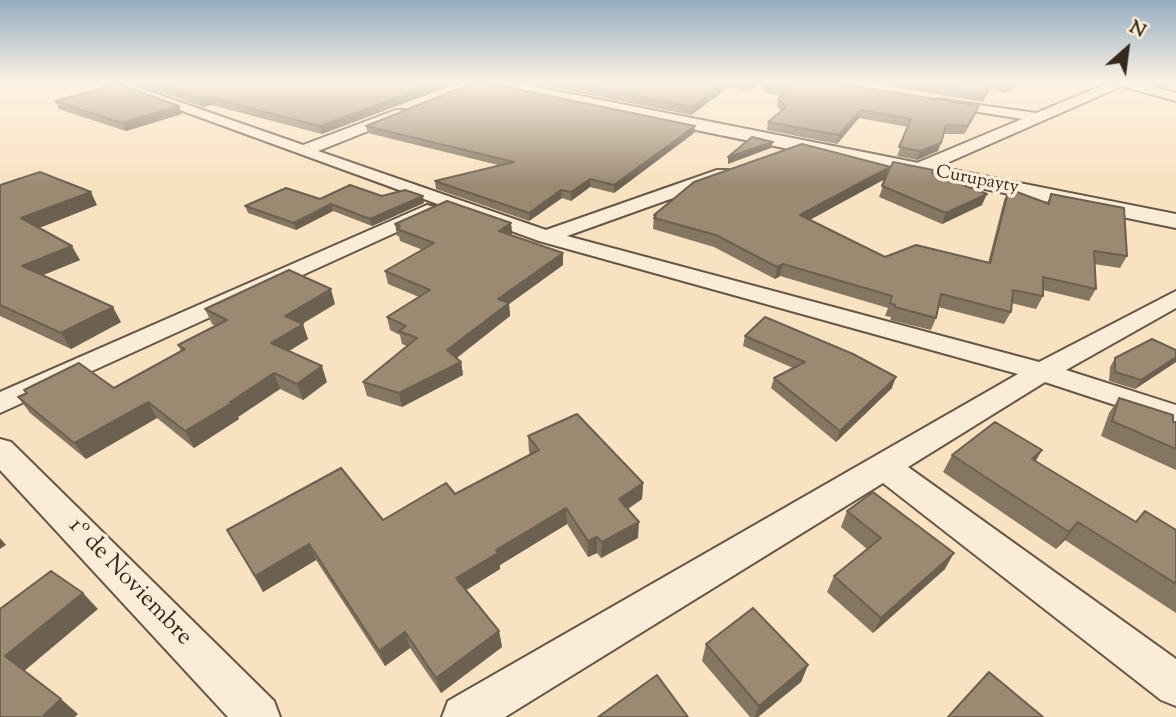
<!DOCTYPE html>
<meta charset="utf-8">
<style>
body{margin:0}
#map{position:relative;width:1176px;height:717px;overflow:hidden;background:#f9e2c1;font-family:"Sorts Mill Goudy",serif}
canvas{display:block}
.north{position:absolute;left:1092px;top:14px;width:70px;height:70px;-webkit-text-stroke:5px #fbecd7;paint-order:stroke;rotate:28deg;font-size:19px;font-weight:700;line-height:28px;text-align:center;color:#35281d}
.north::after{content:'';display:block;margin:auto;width:24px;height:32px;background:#35281d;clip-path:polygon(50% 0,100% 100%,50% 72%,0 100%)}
</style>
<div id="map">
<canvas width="1176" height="717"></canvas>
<div class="north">N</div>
</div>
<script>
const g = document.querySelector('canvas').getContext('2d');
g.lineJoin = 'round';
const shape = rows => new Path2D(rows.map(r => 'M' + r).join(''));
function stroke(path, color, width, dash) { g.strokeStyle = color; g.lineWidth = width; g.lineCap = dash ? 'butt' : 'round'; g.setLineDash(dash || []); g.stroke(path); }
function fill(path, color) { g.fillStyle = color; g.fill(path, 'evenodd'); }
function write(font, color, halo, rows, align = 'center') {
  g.font = font + ' "Sorts Mill Goudy",serif'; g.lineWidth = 7; g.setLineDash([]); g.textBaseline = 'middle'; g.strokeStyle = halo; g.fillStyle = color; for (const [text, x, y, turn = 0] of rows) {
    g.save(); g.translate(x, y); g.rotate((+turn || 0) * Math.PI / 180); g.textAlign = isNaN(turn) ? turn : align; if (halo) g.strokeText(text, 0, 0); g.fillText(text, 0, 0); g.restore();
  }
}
const minor = shape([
 [106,83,125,83,303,145,396,110,406,110,406,116,318,151,546,230,717,170,729,170,732,174,729,178,567,236,1039,362,1176,291,1176,308,1066,370,1176,405,1176,425,1045,382,908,467,1176,659,1176,706,1161,700,883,483,505,717,442,717,448,701,1018,374,539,241,106,83],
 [1108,83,1140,83,1176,93,1176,101,1122,86,924,173,912,173,910,169,912,165,1022,119,942,106,937,105,937,99,1036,113,1108,83],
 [427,205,434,207,436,211,434,215,0,413,0,392,427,205],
 [0,439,11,442,274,701,280,717,228,717,0,470,0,439]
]);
const tertiary = shape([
 [482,83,515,83,1176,214,1176,228,490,88,482,83]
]);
stroke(minor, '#665646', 4);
stroke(tertiary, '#665646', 4);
fill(minor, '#fbecd7');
fill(tertiary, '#fbecd7');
fill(shape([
 [133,83,458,83,322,134,211,105,203,107],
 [529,83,834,83,976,114,964,134,943,134,938,151,917,160,897,156,908,127,859,118,837,144,767,130,768,122,781,111,777,107,778,99,781,96,766,93,759,84,750,91,729,87,691,115],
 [868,83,1025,83,1005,93,990,89,983,102],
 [1150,83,1176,83,1176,84,1163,87],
 [489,84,695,126,694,133,614,193,590,187,571,201,562,198,529,221,436,189,435,181,498,165,368,133,366,126],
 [55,101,182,114,126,131,59,109],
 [891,167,932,173,982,205,942,224,879,197,886,178,810,220,885,257,988,263,1004,200,1009,189,1047,203,1051,194,1127,256,1120,268,1094,264,1096,289,1089,301,1043,290,1043,296,1036,309,1011,303,1011,312,1004,324,938,307,936,318,931,330,890,320,891,317,885,316,888,308,780,276,775,279,714,247,653,229,654,215],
 [0,185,97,205,39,228,80,260,43,275,121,322,71,349,0,316],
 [382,196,424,203,372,226,333,211,296,230,248,213,245,206,320,199],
 [511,223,512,234,511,235,563,265,509,304,510,316,457,358,461,362,463,375,402,407,367,396,363,382,407,346,402,344,400,335,390,330,387,317,419,297,388,284,385,271,423,250,400,241,399,236,397,236,395,224],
 [335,304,302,324,308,339,289,351,327,382,303,400,280,389,238,417,239,419,194,448,157,418,86,459,30,413,18,397,26,393,24,390,114,388,181,351,178,345,215,326,212,324,205,309],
 [745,336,892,388,836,442,771,388,774,378,793,368,743,346],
 [1115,358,1176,362,1135,389,1109,381,1110,367],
 [1119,398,1176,422,1176,470,1101,436,1109,413],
 [528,436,643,483,642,499,628,509,638,538,601,558,597,553,588,557,567,524,500,565,500,569,466,590,499,631,502,647,441,693,410,648,385,666,316,560,263,592,227,530,383,520,455,494,530,454,529,452],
 [1042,450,1036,461,1136,522,1176,530,1176,613,1065,540,1056,549,943,472,952,455],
 [847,511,945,569,873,633,827,592,834,576,867,549,841,527],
 [706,644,808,665,801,682,758,717,750,717,702,661]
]), '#857662');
fill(shape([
 [436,83,458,83,322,134,320,126],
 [725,83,730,83,729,87,691,115,692,107],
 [751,83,759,83,750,91],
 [1012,83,1025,83,1005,93,1008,85],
 [1165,83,1176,83,1176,84,1163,87],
 [208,97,211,105,203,107,200,99],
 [179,106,182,114,126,131,122,123],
 [979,106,976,114,964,134,967,126],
 [861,110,859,118,837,144,839,135],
 [695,126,694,133,614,193,614,185],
 [773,142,771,148,728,164,728,157],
 [941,143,938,151,917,160,920,151],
 [890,167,887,178,798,226,800,215],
 [590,179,590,187,571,201,571,192],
 [561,190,562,198,529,221,529,213],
 [91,192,97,205,29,232,21,218],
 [987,194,982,205,942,224,946,213],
 [423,196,424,203,372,226,370,219],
 [331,204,333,211,296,230,294,223],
 [511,223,512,234,500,243,499,231],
 [72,246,80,260,31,280,22,266],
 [563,253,563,265,509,304,510,316,449,363,447,350,498,299],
 [783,264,780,276,775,279,777,267],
 [331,289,335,304,290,331,285,316],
 [113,307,121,322,71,349,61,333],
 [303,324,308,339,277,359,271,343],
 [1176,357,1176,362,1135,389,1141,380],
 [461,362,463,375,402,407,399,393],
 [322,366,327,382,303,400,297,384],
 [274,373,280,389,238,417,239,419,194,448,185,431],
 [896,377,892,388,836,442,840,431],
 [148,402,157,418,86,459,74,443],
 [1042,450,1031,467,1032,459],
 [643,483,642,499,618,515,619,499],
 [566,508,567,524,500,565,500,569,460,594,456,578,496,550],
 [639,522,638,538,601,558,602,542],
 [1078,522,1065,540,1056,549,1069,532],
 [597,537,597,553,588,557,588,541],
 [0,538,6,545,0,549],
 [309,544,316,560,263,592,255,576],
 [954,553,945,569,873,633,881,618],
 [83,593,98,609,23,672,5,656],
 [499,631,502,647,441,693,436,678],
 [405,632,410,648,385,666,379,651],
 [808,665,801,682,758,717,755,717,759,706],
 [61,699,78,714,75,717,46,717,44,715]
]), '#6c6050');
const building = shape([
 [106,83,116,83,179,106,122,123,55,101,107,87,106,83],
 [152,83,436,83,320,126,208,97,200,99,152,83],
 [473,83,487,83,695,126,614,185,590,179,571,192,561,190,529,213,435,181,514,162,366,126,473,83],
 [568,83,725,83,692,107,568,83],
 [766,83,834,83,979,106,967,126,946,125,941,143,920,151,899,147,911,119,861,110,839,135,768,122,786,107,778,99,788,89,768,86,766,83],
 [917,83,992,83,986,94,917,83],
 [752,137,773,142,728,157,752,137],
 [802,144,891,167,893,162,933,170,932,173,987,194,946,213,882,186,890,167,800,215,885,257,916,245,990,263,1009,189,1049,204,1051,194,1124,208,1127,256,1094,251,1096,289,1043,277,1043,296,1013,290,1011,312,941,294,936,318,895,307,895,305,890,303,892,296,783,264,777,267,716,235,654,218,656,216,654,215,694,182,802,144],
 [40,172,91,192,21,218,72,246,22,266,113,307,61,333,0,305,0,185,40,172],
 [350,185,382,196,405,190,423,196,370,219,331,204,294,223,245,206,286,188,320,199,350,185],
 [447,201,511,223,499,231,563,253,498,299,509,303,447,350,461,362,399,393,363,382,417,338,399,331,406,326,387,317,430,290,385,271,434,243,397,229,400,226,395,224,447,201],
 [289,270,331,289,285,316,303,324,271,343,322,366,297,384,274,373,230,402,232,403,185,431,148,402,74,443,18,397,27,393,24,390,79,363,114,388,185,349,178,345,227,320,205,309,289,270],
 [765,317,853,354,896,377,840,431,774,378,805,362,745,336,765,317],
 [1152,339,1176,350,1176,357,1141,380,1115,372,1115,358,1152,339],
 [1119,398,1173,415,1173,422,1176,422,1176,449,1112,421,1119,398],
 [577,414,643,483,619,499,639,522,602,542,597,537,588,541,566,508,496,550,498,553,456,578,499,631,436,678,405,632,379,651,309,544,255,576,227,530,341,468,383,520,446,483,455,494,539,450,528,436,577,414],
 [995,422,1042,450,1032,459,1136,522,1145,511,1176,530,1176,584,1078,522,1069,532,952,455,995,422],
 [873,492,954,553,881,618,834,576,881,538,847,511,873,492],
 [51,571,83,593,5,656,61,699,44,715,46,717,0,717,0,609,51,571],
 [753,608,808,665,759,706,706,644,753,608],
 [989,672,1043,717,948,717,989,672],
 [657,675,688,717,598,717,657,675]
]);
fill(building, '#9b8972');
stroke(building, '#6c6050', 2);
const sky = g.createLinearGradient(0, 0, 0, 184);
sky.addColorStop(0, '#94adc2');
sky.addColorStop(0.45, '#fcf2e3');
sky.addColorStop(1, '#fcf2e300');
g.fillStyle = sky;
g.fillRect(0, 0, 1176, 184);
write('18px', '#35281d', '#fbecd7', [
 ["Curupayty",977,181,11]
]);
write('24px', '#35281d', '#fbecd7', [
 ["1º de Noviembre",129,583,46]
]);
</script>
